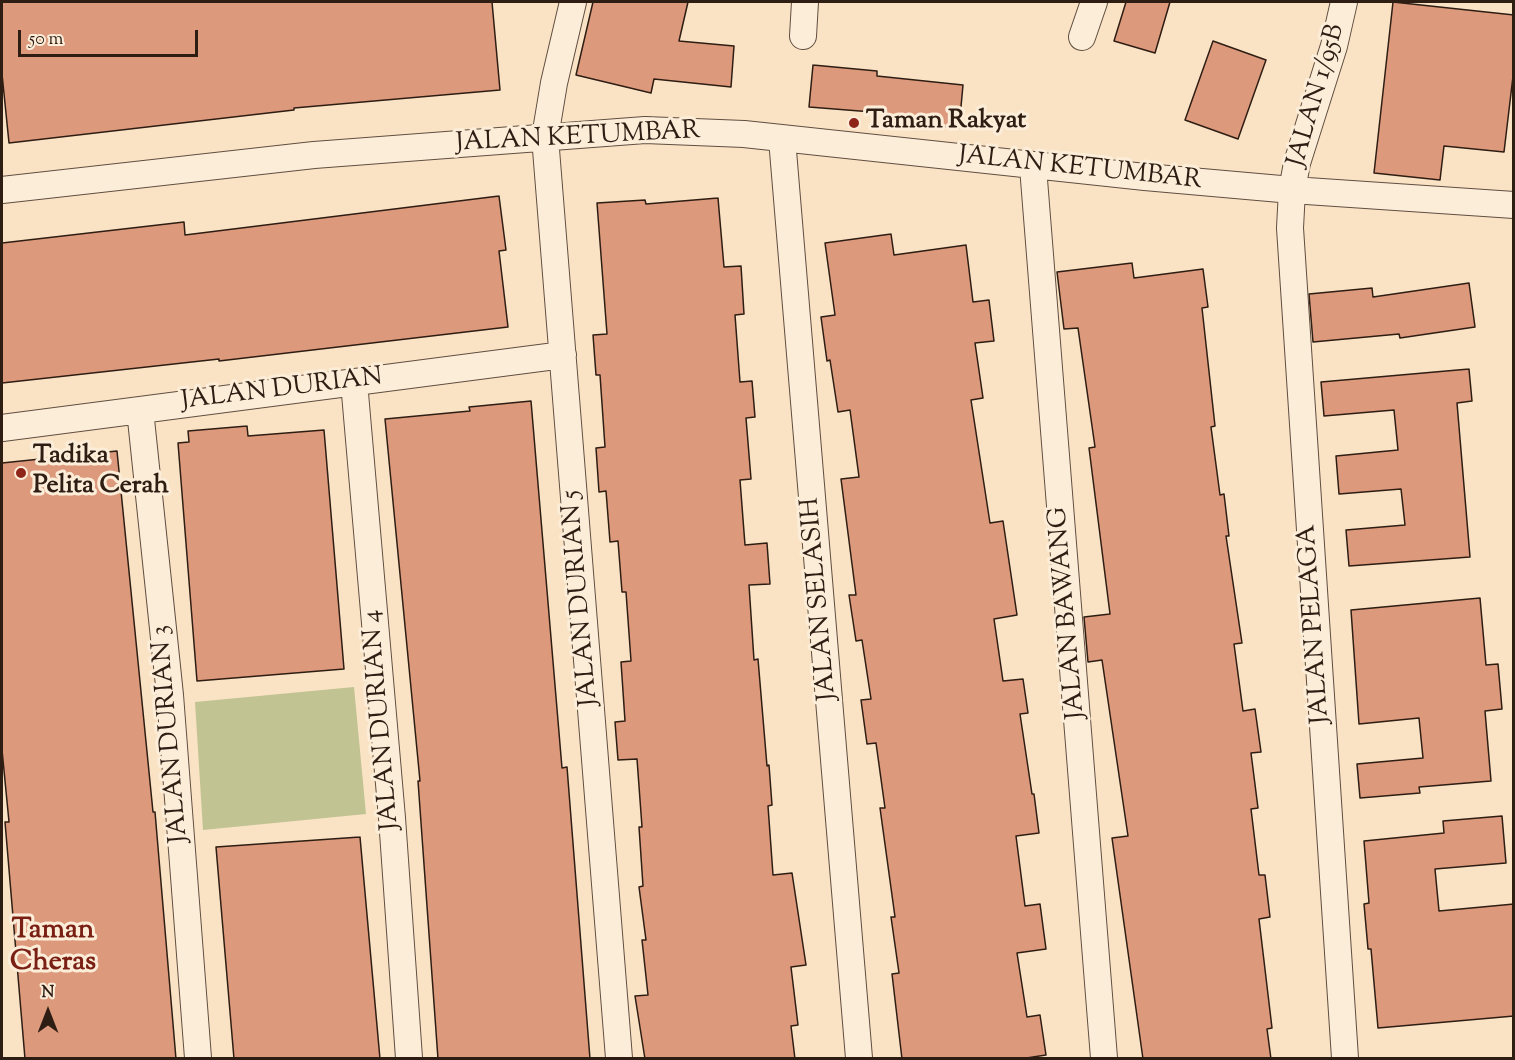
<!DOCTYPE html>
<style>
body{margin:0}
#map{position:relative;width:1515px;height:1060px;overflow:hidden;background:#fae3c5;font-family:"Sorts Mill Goudy",serif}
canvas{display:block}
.frame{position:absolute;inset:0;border:3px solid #2e1d13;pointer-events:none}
.north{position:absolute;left:18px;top:982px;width:60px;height:60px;-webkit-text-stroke:4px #fcedd9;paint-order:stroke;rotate:0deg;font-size:16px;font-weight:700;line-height:24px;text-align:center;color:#2e1d13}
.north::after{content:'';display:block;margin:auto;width:21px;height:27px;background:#2e1d13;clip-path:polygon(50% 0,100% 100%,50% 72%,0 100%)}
.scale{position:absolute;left:18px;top:30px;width:180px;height:27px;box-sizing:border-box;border:3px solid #2e1d13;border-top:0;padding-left:8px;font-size:18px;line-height:21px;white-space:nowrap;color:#2e1d13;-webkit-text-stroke:4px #fcedd9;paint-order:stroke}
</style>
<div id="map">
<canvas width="1515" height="1060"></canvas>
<div class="frame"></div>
<div class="north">N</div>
<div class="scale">50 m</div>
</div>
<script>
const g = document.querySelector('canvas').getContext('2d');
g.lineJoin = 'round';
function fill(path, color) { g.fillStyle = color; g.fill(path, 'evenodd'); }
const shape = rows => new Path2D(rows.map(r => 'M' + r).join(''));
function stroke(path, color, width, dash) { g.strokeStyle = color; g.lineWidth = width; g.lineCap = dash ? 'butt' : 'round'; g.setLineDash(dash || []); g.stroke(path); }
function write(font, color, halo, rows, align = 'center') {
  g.font = font + ' "Sorts Mill Goudy",serif'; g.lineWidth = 6; g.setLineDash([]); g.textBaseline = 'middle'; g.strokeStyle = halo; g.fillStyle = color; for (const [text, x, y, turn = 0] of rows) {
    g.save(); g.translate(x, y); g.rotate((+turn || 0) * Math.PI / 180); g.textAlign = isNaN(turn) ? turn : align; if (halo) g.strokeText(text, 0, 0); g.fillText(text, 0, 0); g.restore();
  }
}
fill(shape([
 [354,687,366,814,203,830,195,702]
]), '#c1c392');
const building = shape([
 [2,2,492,2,500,90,294,108,294,110,268,113,9,143,2,74,2,2],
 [593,2,688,2,679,41,734,46,731,87,654,79,651,93,576,75,593,2],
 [1126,2,1170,2,1155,53,1114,41,1126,2],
 [1393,2,1514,15,1514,68,1504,152,1444,146,1440,180,1374,173,1393,2],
 [1213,41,1266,60,1238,139,1185,120,1213,41],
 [813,65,877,71,877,76,963,85,959,128,884,121,885,113,809,107,813,65],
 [499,196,506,250,499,251,508,327,219,361,219,359,2,383,2,243,184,222,185,235,499,196],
 [718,198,724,267,741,266,744,314,735,315,740,382,752,381,755,417,746,418,751,479,740,480,745,545,767,543,770,584,749,585,754,660,758,659,767,766,769,765,772,805,768,806,773,875,792,873,806,965,791,967,798,1025,791,1026,795,1059,645,1059,635,996,648,995,642,940,646,940,639,887,643,886,639,827,642,827,637,759,618,760,615,722,625,721,621,662,631,661,626,592,622,592,618,541,610,542,606,491,599,492,596,448,605,447,600,375,596,375,593,335,607,334,597,203,645,200,646,204,718,198],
 [891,234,894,255,966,245,973,302,989,300,994,341,975,343,983,398,971,400,990,523,1003,521,1017,615,994,619,1003,681,1023,679,1028,713,1020,714,1032,794,1034,794,1039,833,1016,836,1025,906,1040,904,1046,949,1017,953,1027,1017,1040,1015,1046,1055,1020,1059,902,1059,892,974,899,973,891,917,895,917,880,808,885,808,876,743,867,744,861,700,871,699,862,640,856,641,849,595,856,595,841,479,859,477,850,410,838,412,830,360,827,361,821,317,835,315,825,243,891,234],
 [1132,263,1134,278,1203,269,1208,307,1202,308,1215,426,1211,427,1220,495,1224,494,1229,536,1226,536,1242,643,1234,644,1243,711,1255,709,1261,752,1251,753,1258,808,1251,809,1259,875,1265,875,1270,917,1259,919,1272,1028,1267,1029,1271,1059,1143,1059,1112,838,1128,836,1102,660,1088,662,1084,617,1110,614,1089,448,1095,447,1078,328,1064,329,1057,272,1132,263],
 [1469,283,1475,327,1400,338,1399,334,1313,342,1309,294,1372,288,1373,297,1469,283],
 [1469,369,1472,401,1457,403,1470,557,1349,566,1346,530,1405,525,1401,489,1339,494,1336,456,1398,450,1394,410,1324,416,1321,382,1469,369],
 [531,401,562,768,567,767,590,1059,438,1059,418,781,420,781,385,419,470,411,469,407,531,401],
 [247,426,248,436,324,430,344,669,197,681,178,443,189,442,188,431,247,426],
 [117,451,153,812,155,812,176,1059,25,1059,5,822,9,822,2,750,2,463,117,451],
 [1480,598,1486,665,1498,664,1502,709,1485,711,1491,781,1419,787,1420,793,1360,798,1357,764,1423,758,1419,718,1359,724,1351,610,1480,598],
 [1502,816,1506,863,1435,869,1439,911,1514,904,1514,1016,1378,1028,1371,949,1368,949,1364,904,1369,903,1364,841,1444,833,1443,821,1502,816],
 [360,837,380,1059,234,1059,216,847,360,837]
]);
fill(building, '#dc997c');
stroke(building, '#2e1d13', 1.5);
const minor = shape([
 [573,2,554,83,545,137,619,1058],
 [1344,2,1334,46,1297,163,1292,190,1290,228,1345,1058],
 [803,36,805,2],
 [1082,37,1094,2],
 [782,139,859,1058],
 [1033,167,1104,1058],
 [2,190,314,155,645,130,744,134,1145,177,1292,190,1514,205],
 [354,382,392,818,409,1058],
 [140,410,170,695,198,1058],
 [2,428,563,355]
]);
stroke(minor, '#614e40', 28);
stroke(minor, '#fcedd9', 26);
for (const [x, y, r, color] of [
 [854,123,6,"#8f2418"],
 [21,473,6,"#8f2418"]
]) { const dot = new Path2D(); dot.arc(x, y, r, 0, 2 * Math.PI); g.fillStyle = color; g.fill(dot); stroke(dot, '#fcedd9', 2); }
write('26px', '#2e1d13', '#fcedd9', [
 ["JALAN 1/95B",1318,96,-74],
 ["JALAN KETUMBAR",578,139,-3],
 ["JALAN KETUMBAR",1080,170,6],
 ["JALAN DURIAN",282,391,-7],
 ["JALAN DURIAN 5",582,598,-95],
 ["JALAN SELASIH",821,599,-95],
 ["JALAN BAWANG",1069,613,-95],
 ["JALAN PELAGA",1316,624,-94],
 ["JALAN DURIAN 4",383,720,-95],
 ["JALAN DURIAN 3",172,734,-95]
]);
write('bold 26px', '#2e1d13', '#fcedd9', [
 ["Taman Rakyat",866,123],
 ["Tadika",33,458],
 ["Pelita Cerah",33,488]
], 'left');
write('bold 28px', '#7a1f14', '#fcedd9', [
 ["Taman",53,932],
 ["Cheras",53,964]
]);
</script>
